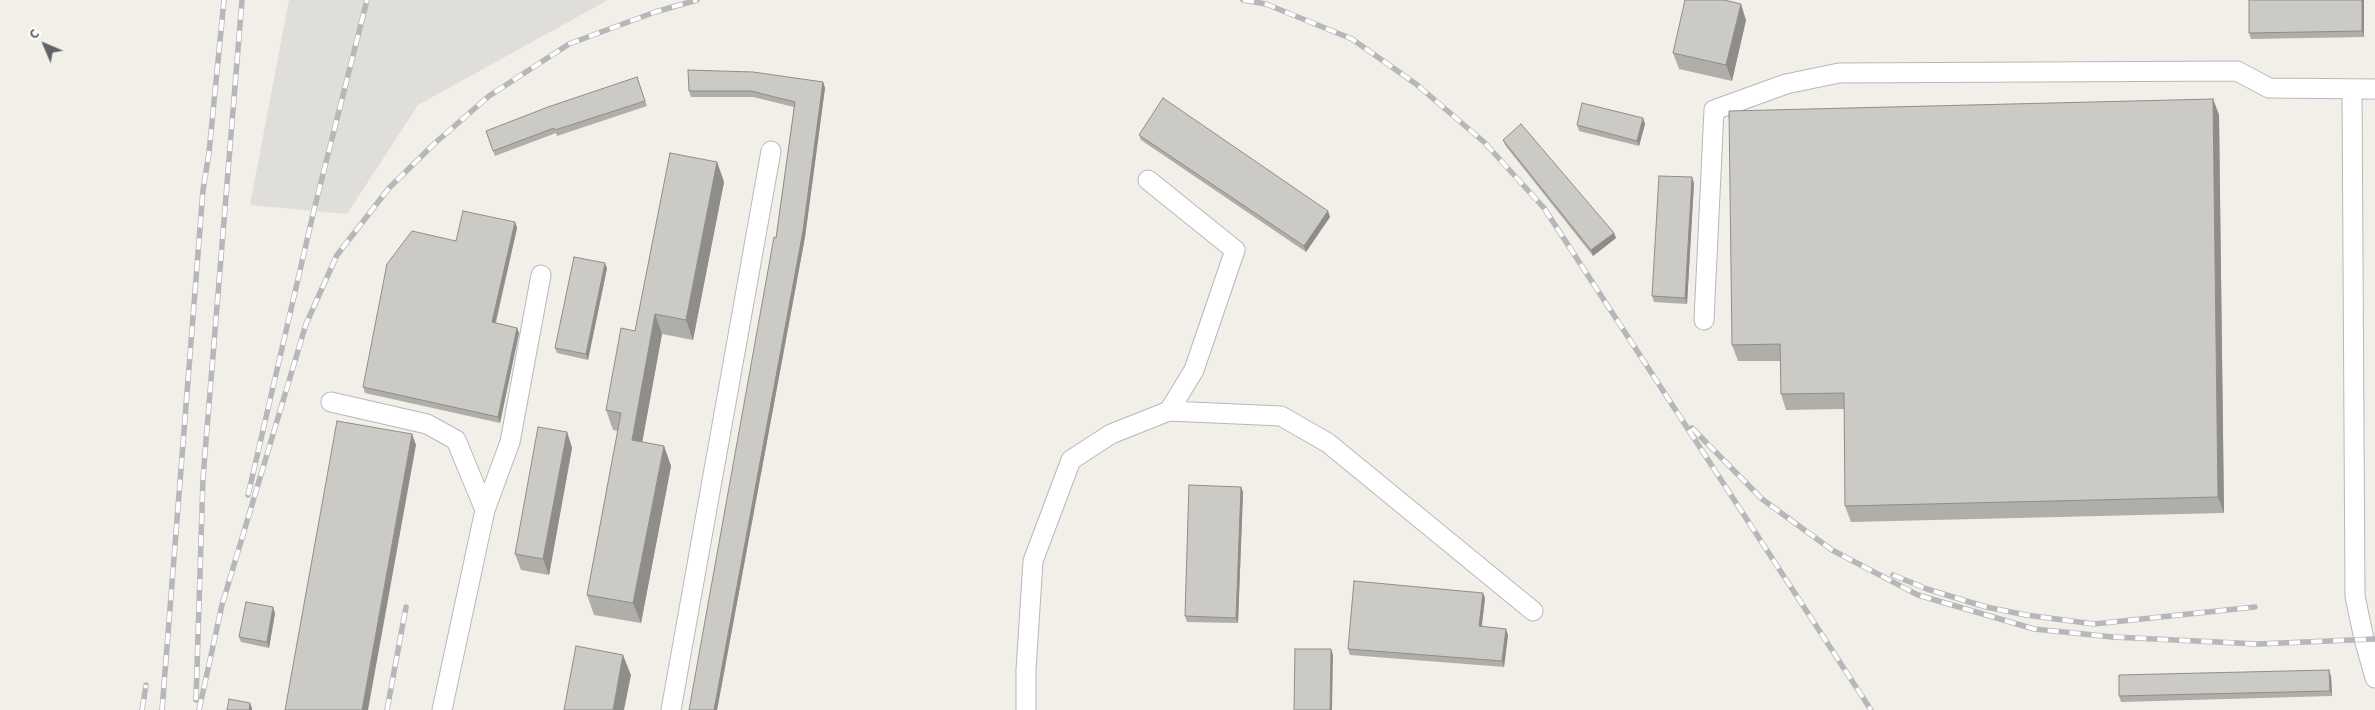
<!DOCTYPE html>
<meta charset="utf-8">
<style>
body{margin:0}
#map{position:relative;width:2375px;height:710px;overflow:hidden;background:#f1efe8;font-family:"Source Sans 3",sans-serif}
canvas{display:block}
.north{position:absolute;left:20px;top:20px;width:50px;height:50px;-webkit-text-stroke:4px #fff;paint-order:stroke;rotate:315deg;font-size:14px;font-weight:700;line-height:20px;text-align:center;color:#5f6368}
.north::after{content:'';display:block;margin:auto;width:18px;height:22px;background:#5f6368;clip-path:polygon(50% 0,100% 100%,50% 72%,0 100%)}
</style>
<div id="map">
<canvas width="2375" height="710"></canvas>
<div class="north">С</div>
</div>
<script>
const g = document.querySelector('canvas').getContext('2d');
g.lineJoin = 'round';
function fill(path, color) { g.fillStyle = color; g.fill(path, 'evenodd'); }
const shape = rows => new Path2D(rows.map(r => 'M' + r).join(''));
function stroke(path, color, width, dash) { g.strokeStyle = color; g.lineWidth = width; g.lineCap = dash ? 'butt' : 'round'; g.setLineDash(dash || []); g.stroke(path); }
fill(shape([
 [289,0,608,0,418,105,347,214,250,205]
]), '#e0deda');
const minor = shape([
 [2352,89,2355,596,2364,639,2375,678],
 [1148,180,1235,250,1194,370,1169,411],
 [1704,320,1714,110,1786,84,1839,73,2237,71,2269,88,2375,89],
 [331,402,427,424,456,440,485,510],
 [442,710,485,510,510,442,541,275],
 [671,710,771,151],
 [1026,710,1026,670,1033,561,1071,460,1111,434,1169,411,1281,416,1328,443,1533,611]
]);
stroke(minor, '#b5b8bc', 21);
stroke(minor, '#fff', 19);
const rail = shape([
 [1243,0,1266,4,1352,39,1416,84,1484,142,1544,208,1871,710],
 [1692,428,1762,499,1832,550,1918,595,2034,629,2113,637,2258,644,2375,639],
 [248,495,314,210,367,0],
 [1893,575,1927,589,1986,607,2026,615,2094,624,2255,607],
 [196,700,203,478,242,0],
 [142,710,146,685],
 [162,710,203,190,209,153,224,0],
 [199,710,222,605,306,324,337,255,389,188,435,143,489,96,569,44,655,12,697,0],
 [387,710,406,607]
]);
stroke(rail, '#b6b7b8', 5.5);
stroke(rail, '#fff', 4, [11]);
fill(shape([
 [2364,0,2364,37,2251,39,2249,33],
 [1746,20,1732,81,1679,69,1673,53],
 [637,77,647,106,557,136,556,133,495,156,486,131],
 [823,82,825,88,805,237,717,710,689,710,776,238,794,107,753,97,691,97,689,91],
 [2213,99,2219,115,2224,513,1851,522,1845,506,1844,409,1786,410,1781,394,1780,361,1738,361,1732,345],
 [1643,118,1645,124,1639,146,1579,131,1577,125],
 [1139,135,1328,211,1330,217,1306,252,1141,140],
 [1503,140,1614,233,1616,238,1593,256,1505,145],
 [717,162,724,182,693,340,662,334,642,442,664,446,671,466,641,623,594,615,587,595,618,431,613,430,606,410],
 [1694,183,1687,304,1654,302,1652,296],
 [515,222,517,228,496,323,517,328,519,333,500,423,365,393,363,387,456,241],
 [607,268,588,360,557,353,555,348],
 [567,432,572,448,549,575,521,570,515,554],
 [1241,487,1243,492,1238,623,1187,622,1185,616],
 [1485,598,1482,626,1508,635,1504,667,1350,655,1348,649],
 [275,613,269,648,241,642,239,637],
 [2331,676,2332,696,2121,702,2119,696]
]), '#afaea9');
fill(shape([
 [2362,0,2364,0,2364,37,2362,31],
 [1741,4,1746,20,1732,81,1726,65],
 [823,82,825,88,805,237,717,710,714,710],
 [2213,99,2219,115,2224,513,2218,497],
 [1643,118,1645,124,1639,146,1637,141],
 [717,162,724,182,693,340,686,320],
 [1692,177,1694,183,1687,304,1685,298],
 [1328,211,1330,217,1306,252,1304,246],
 [515,222,517,228,494,328,492,322],
 [1614,233,1616,238,1593,256,1591,250],
 [605,263,607,268,588,360,586,354],
 [655,314,662,334,639,460,632,440],
 [517,328,519,333,500,423,498,417],
 [567,432,572,448,549,575,543,559],
 [412,434,416,445,368,710,362,710],
 [664,446,671,466,641,623,633,603],
 [1241,487,1243,492,1238,623,1236,618],
 [1483,593,1485,598,1481,631,1479,626],
 [273,607,275,613,269,648,267,642],
 [1506,629,1508,635,1504,667,1502,661],
 [1331,649,1333,655,1332,710,1330,710],
 [623,655,631,675,624,710,613,710],
 [2329,670,2331,676,2332,696,2330,691],
 [250,703,252,708,252,710,249,710]
]), '#8f8d8a');
const building = shape([
 [1685,0,1724,0,1741,4,1726,65,1673,53,1685,0],
 [2249,0,2362,0,2362,31,2249,33,2249,0],
 [688,70,753,72,823,82,803,231,714,710,689,710,774,237,776,238,795,102,751,91,689,91,688,70],
 [637,77,645,101,555,130,554,128,493,151,486,131,548,107,637,77],
 [1163,98,1328,211,1304,246,1139,135,1163,98],
 [2213,99,2218,497,1845,506,1844,393,1781,394,1780,344,1732,345,1729,111,2213,99],
 [1582,103,1643,118,1637,141,1577,125,1582,103],
 [1521,124,1614,233,1591,250,1503,140,1521,124],
 [670,153,717,162,686,320,655,314,632,440,664,446,633,603,587,595,621,413,606,410,621,328,635,331,670,153],
 [1659,176,1692,177,1685,298,1652,296,1659,176],
 [463,211,515,222,492,322,517,328,498,417,363,387,387,264,412,231,456,241,463,211],
 [574,257,605,263,586,354,555,348,574,257],
 [337,421,412,434,362,710,285,710,337,421],
 [538,427,567,432,543,559,515,554,538,427],
 [1189,485,1241,487,1236,618,1185,616,1189,485],
 [1354,581,1483,593,1479,626,1506,629,1502,661,1348,649,1354,581],
 [246,602,273,607,267,642,239,637,246,602],
 [576,646,623,655,613,710,564,710,576,646],
 [1295,649,1331,649,1330,710,1294,710,1295,649],
 [2329,670,2330,691,2119,696,2119,675,2329,670],
 [229,699,250,703,249,710,227,710,229,699]
]);
fill(building, '#cccac5');
stroke(building, '#8f8d8a', 1);
</script>
